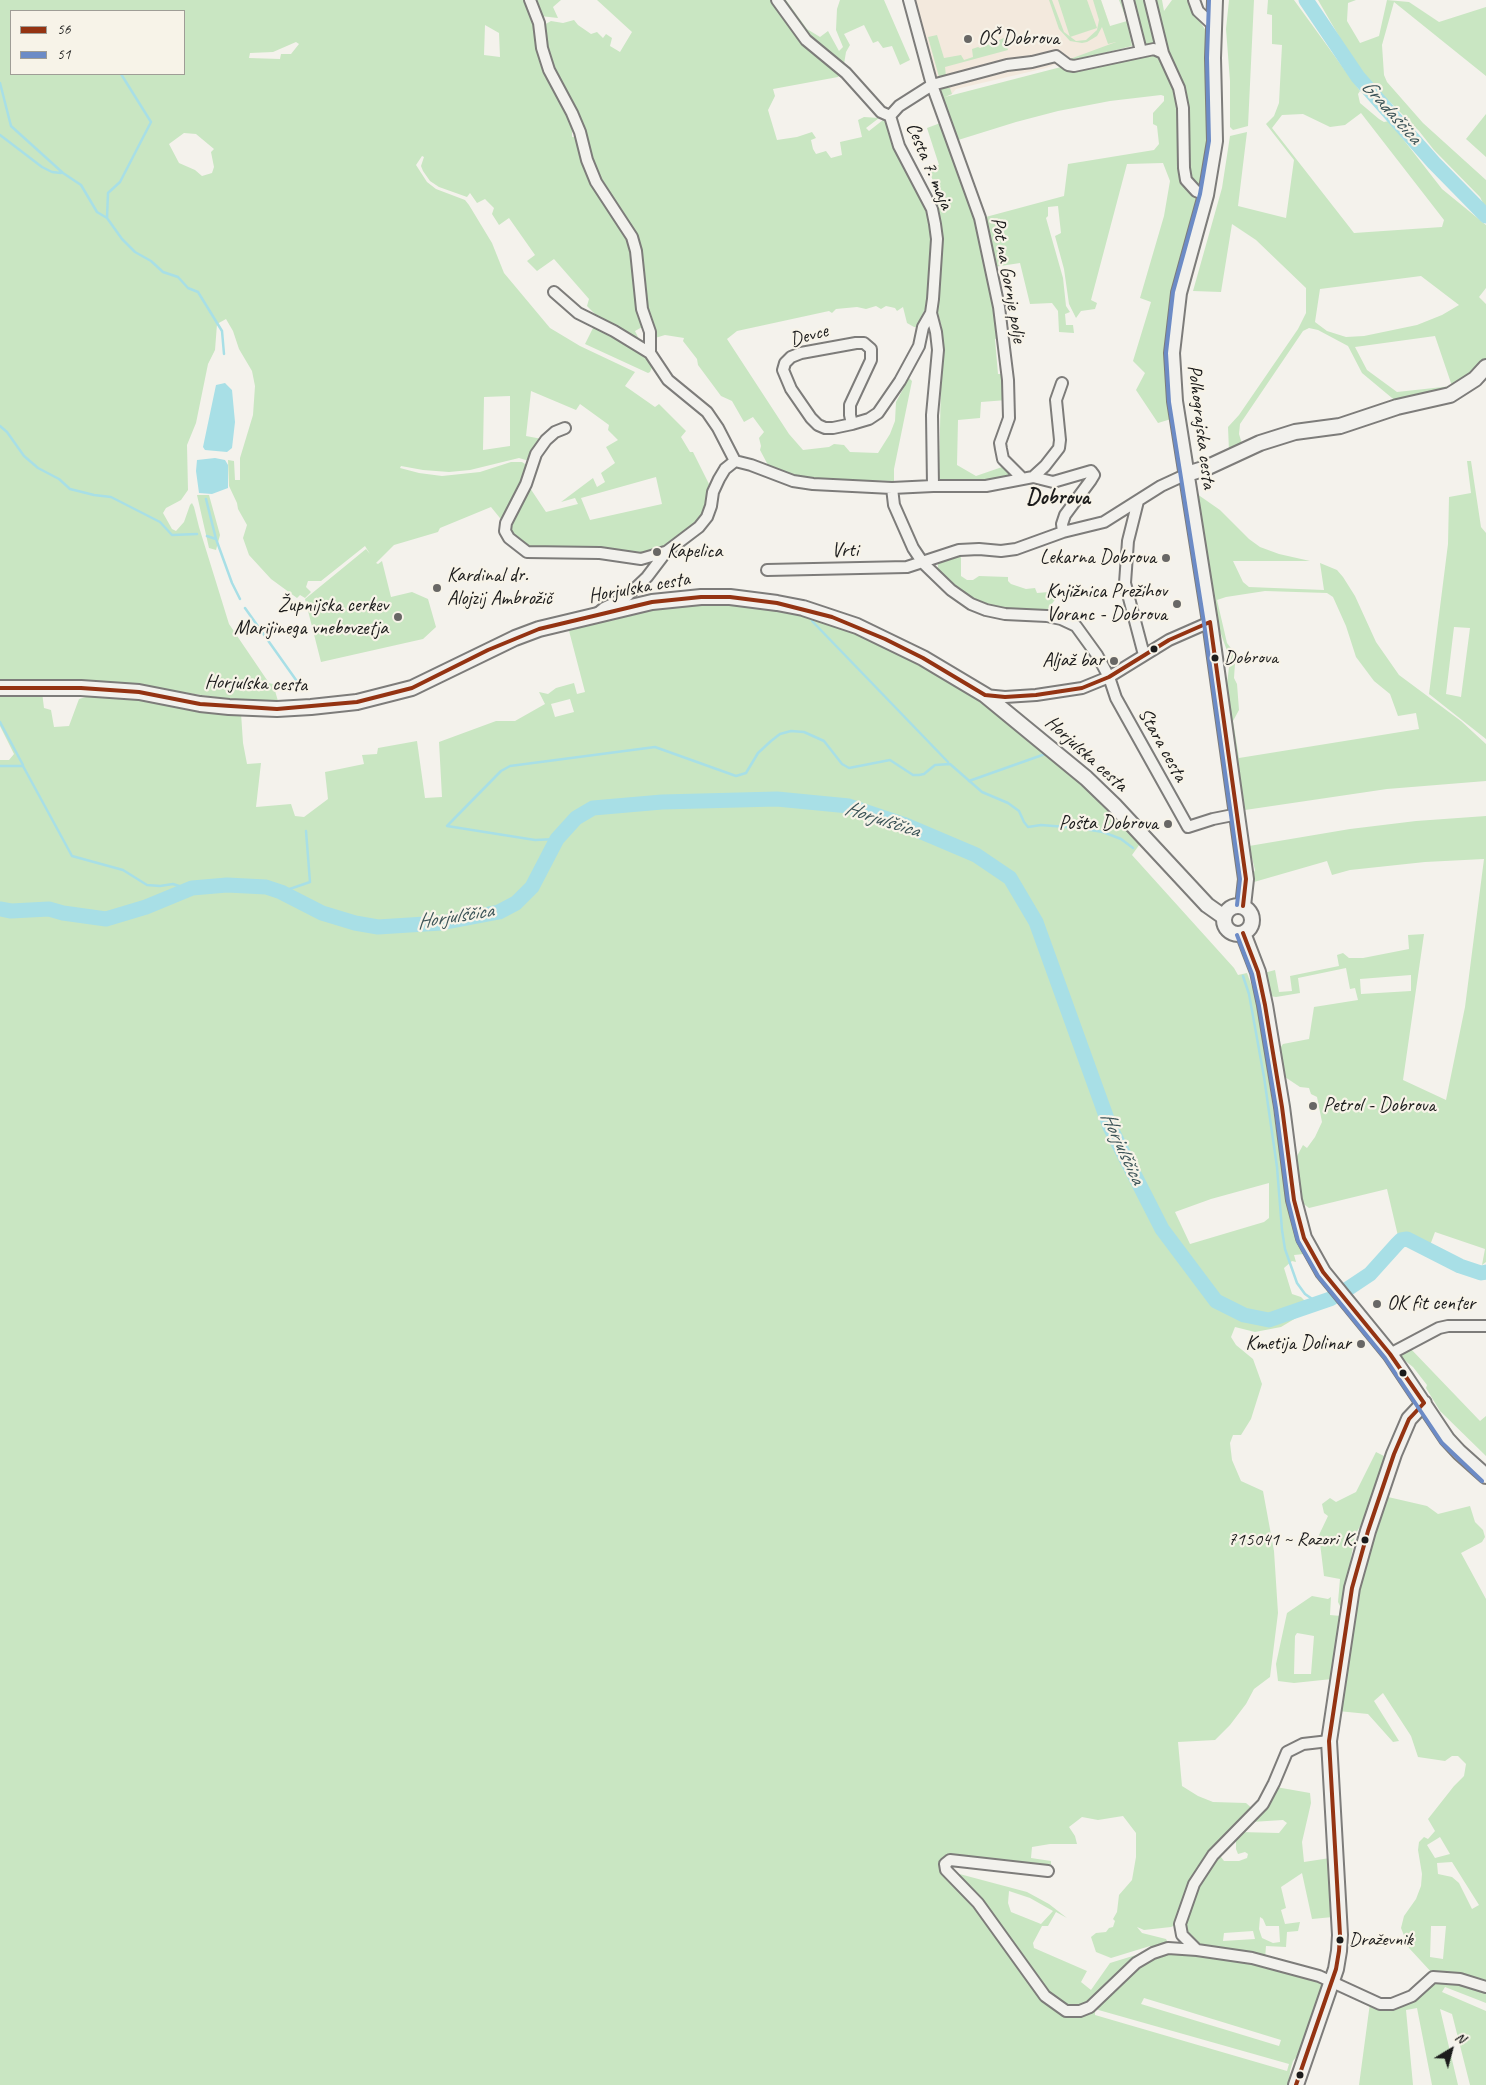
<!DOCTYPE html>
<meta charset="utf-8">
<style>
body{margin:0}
#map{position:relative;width:1486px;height:2085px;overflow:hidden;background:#f4f2ec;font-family:Caveat,sans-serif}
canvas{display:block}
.legend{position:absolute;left:10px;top:10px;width:175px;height:65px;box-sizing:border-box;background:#f7f3e8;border:1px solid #9f9d96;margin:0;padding:6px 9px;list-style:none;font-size:15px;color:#1c1c1c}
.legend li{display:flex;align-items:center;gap:10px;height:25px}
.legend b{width:25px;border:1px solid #9f9d96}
.north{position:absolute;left:1426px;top:2025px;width:50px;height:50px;-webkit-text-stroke:4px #f7f3e8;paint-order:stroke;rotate:37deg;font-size:14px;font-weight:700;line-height:20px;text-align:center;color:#1c1c1c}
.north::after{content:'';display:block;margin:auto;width:18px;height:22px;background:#1c1c1c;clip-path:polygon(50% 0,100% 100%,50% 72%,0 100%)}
</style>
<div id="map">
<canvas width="1486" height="2085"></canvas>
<ul class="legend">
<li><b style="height:6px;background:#943312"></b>56</li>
<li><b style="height:6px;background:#6c8bc6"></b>51</li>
</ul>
<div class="north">N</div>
</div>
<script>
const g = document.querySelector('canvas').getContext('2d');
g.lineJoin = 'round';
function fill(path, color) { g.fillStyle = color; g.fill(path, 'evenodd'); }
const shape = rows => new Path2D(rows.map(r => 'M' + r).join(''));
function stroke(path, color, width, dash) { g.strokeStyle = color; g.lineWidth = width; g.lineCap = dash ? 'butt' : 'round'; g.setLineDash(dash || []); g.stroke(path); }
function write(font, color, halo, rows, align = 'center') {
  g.font = font + ' Caveat,sans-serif'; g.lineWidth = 4.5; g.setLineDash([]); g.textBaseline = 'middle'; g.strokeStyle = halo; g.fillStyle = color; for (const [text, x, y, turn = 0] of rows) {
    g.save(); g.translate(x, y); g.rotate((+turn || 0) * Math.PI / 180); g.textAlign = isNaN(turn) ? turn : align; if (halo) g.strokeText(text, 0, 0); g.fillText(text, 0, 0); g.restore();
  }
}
fill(shape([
 [911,0,1101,0,1116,43,1046,68,956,89,952,94,939,99]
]), '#f3e9dd');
fill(shape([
 [0,0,527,0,577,129,572,131,572,137,579,136,632,244,644,326,635,331,639,339,637,341,600,319,587,306,589,299,554,259,537,271,527,261,535,255,509,218,499,225,492,214,494,208,485,199,477,203,470,193,467,197,439,187,430,181,423,171,421,166,424,157,422,156,416,165,427,182,436,189,465,200,469,205,492,243,504,273,550,328,580,346,635,372,625,386,655,407,659,404,686,431,681,437,690,452,693,452,709,484,706,507,700,519,656,551,646,557,546,551,518,545,507,527,528,485,546,512,578,504,575,498,561,502,593,478,597,487,605,482,601,473,615,463,606,447,618,440,608,430,609,425,580,404,576,410,531,391,526,436,542,439,529,461,519,458,470,470,449,472,423,470,401,466,400,468,419,473,442,476,480,472,511,462,522,462,528,466,524,485,504,523,491,507,440,528,438,532,394,545,376,563,378,564,382,561,391,597,412,592,428,599,436,627,423,639,321,662,305,599,366,549,370,554,365,546,321,581,308,581,306,587,311,592,305,598,300,595,297,598,271,579,249,555,243,538,247,525,238,509,237,503,229,486,228,460,234,461,235,480,240,480,240,458,253,415,255,386,252,371,239,349,233,331,226,319,217,324,215,350,208,364,196,423,187,445,188,490,181,500,166,508,163,513,172,529,176,531,184,522,190,505,192,503,194,507,199,527,229,624,269,683,273,684,278,701,230,702,222,698,167,690,86,682,0,682],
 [11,11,184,11,184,74,11,74],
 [485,25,499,33,500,57,484,55],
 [296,42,299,44,291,54,281,54,280,59,249,58,250,53,273,52],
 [184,133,196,134,214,149,211,152,214,167,212,173,202,176,195,170,179,163,169,144],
 [510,396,510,446,483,450,484,397],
 [656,477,662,504,590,520,581,498],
 [533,0,561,0,553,7,558,18,540,16],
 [597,0,774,0,842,72,838,77,773,89,775,96,768,110,777,140,797,137,812,132,816,138,811,140,813,149,816,154,826,151,831,158,842,155,840,142,862,137,858,120,864,117,879,118,866,128,869,131,883,120,888,124,892,139,927,209,929,217,931,240,928,289,925,309,916,327,914,327,907,323,903,307,897,311,895,308,886,306,881,309,876,306,866,309,857,307,836,309,832,313,829,311,737,331,727,339,789,434,803,450,829,447,834,444,844,445,850,452,878,453,890,434,895,421,896,402,909,378,912,381,894,469,894,481,812,479,796,477,778,471,768,465,760,450,761,446,759,438,764,432,753,417,744,422,732,401,721,396,698,365,697,359,683,341,684,338,665,335,655,338,645,313,639,257,598,180,550,64,542,26,551,21,563,23,574,20,578,25,591,34,597,32,603,38,606,34,612,38,610,46,620,52,632,32],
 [780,0,786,0,807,29,820,37,828,31,839,51,843,47,836,30,837,9,840,0,884,0,910,60,900,65,892,46,883,48,878,41,873,43,864,25,844,34,850,45,846,52,844,64,841,66,810,41],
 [1049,0,1052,0,1064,32,1076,41,1086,40,1097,30,1099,20,1093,0,1101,0,1110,26,1127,21,1119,0,1162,0,1164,11,1172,0,1189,0,1196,15,1206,31,1209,119,1207,156,1202,189,1171,303,1165,349,1171,419,1158,423,1136,390,1145,373,1133,361,1151,302,1140,298,1164,216,1170,181,1163,163,1127,164,1091,300,1097,303,1095,309,1081,311,1076,318,1069,304,1064,269,1055,236,1061,233,1058,206,1048,207,1048,216,1046,218,1063,278,1066,306,1070,312,1065,314,1066,325,1073,325,1074,333,1059,332,1058,311,1052,303,1030,304,1020,263,994,267,982,218,1064,196,1068,164,1154,150,1159,144,1157,126,1153,124,1153,113,1164,101,1164,96,1161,95,1110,101,1058,111,1016,122,955,141,937,88,950,88,952,94,945,97,1061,67,1070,71,1135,57,1127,22,1132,46,1075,60,1070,59,1116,42,1108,44,1102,27,1097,36,1087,42,1082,43,1070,41,1059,29],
 [1058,0,1087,0,1097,28,1070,37],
 [1229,0,1254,0,1248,126,1233,130,1230,127,1230,81,1226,29],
 [1268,0,1294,0,1360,91,1358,94,1360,103,1379,119,1384,122,1389,121,1442,189,1486,225,1486,288,1479,297,1486,304,1486,359,1477,371,1443,391,1398,403,1362,373,1348,346,1318,330,1309,328,1303,331,1240,424,1239,434,1243,447,1201,464,1197,460,1201,460,1229,451,1228,427,1239,415,1298,329,1306,313,1306,288,1256,240,1232,224,1221,292,1193,291,1222,188,1230,136,1247,132,1238,206,1286,218,1294,160,1266,124,1274,116,1279,103,1282,45,1272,44,1272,15,1267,14],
 [1361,113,1444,220,1442,227,1354,233,1272,128,1282,115,1303,114,1330,127,1345,125],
 [1421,276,1459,305,1442,315,1417,325,1364,336,1346,337,1327,331,1315,322,1320,289],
 [1435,336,1452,386,1397,392,1367,370,1355,347],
 [1318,0,1356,0,1348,3,1347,21,1360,43,1379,36,1387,0,1409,2,1439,22,1486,7,1486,76,1394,2,1382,45,1384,75,1387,82,1423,123,1486,180,1486,209,1480,197,1434,150,1419,131,1381,93,1355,64],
 [937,35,944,58,961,55,964,60,973,57,972,49,978,47,980,48,1004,38,1008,50,945,67,946,76,939,77,928,37],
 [1486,114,1486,157,1466,139],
 [943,122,985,248,999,338,995,339,998,374,1004,374,1007,400,981,402,980,418,958,420,957,465,976,476,1005,466,1014,477,995,483,943,482,939,479,942,328,938,313,939,258,935,209,941,199,928,169,930,167,939,165,927,128],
 [595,324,644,352,653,365,650,372,648,373,585,344],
 [1467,461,1471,461,1481,527,1486,533,1486,739,1429,694,1448,544,1449,497,1471,493],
 [1454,627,1470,628,1461,697,1446,694],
 [1197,494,1220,510,1249,539,1260,547,1279,554,1310,561,1233,561,1243,582,1249,587,1324,590,1320,563,1337,570,1343,577,1355,596,1376,642,1399,675,1461,721,1486,744,1486,781,1387,789,1245,810,1226,693,1229,667,1226,648,1217,623],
 [1265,591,1327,593,1333,597,1346,626,1356,657,1374,681,1390,694,1398,716,1416,713,1419,729,1239,758,1233,721,1239,710,1237,684,1234,678,1235,663,1233,651,1227,643,1217,600,1226,597],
 [197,495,209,495,220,535,216,550,209,548],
 [961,553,961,576,967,580,973,580,979,576,1008,577,1008,581,1011,584,1026,589,1035,588,1037,593,1049,592,1057,597,1045,613,1015,611,975,603,933,569,938,567,938,562],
 [721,601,789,610,868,635,971,691,1051,752,1142,841,1132,855,1234,968,1238,975,1247,973,1254,992,1258,1009,1288,1208,1299,1244,1304,1254,1294,1255,1296,1262,1292,1261,1284,1268,1292,1294,1301,1297,1305,1301,1305,1308,1301,1315,1281,1327,1255,1332,1235,1327,1231,1337,1236,1345,1253,1359,1262,1384,1251,1419,1241,1435,1233,1435,1230,1443,1232,1460,1241,1481,1263,1491,1274,1551,1278,1613,1270,1677,1254,1689,1246,1704,1230,1725,1215,1740,1178,1742,1182,1786,1198,1796,1213,1802,1246,1803,1254,1810,1220,1852,1221,1857,1224,1861,1239,1861,1247,1858,1248,1854,1245,1852,1238,1854,1236,1849,1236,1836,1240,1832,1279,1833,1287,1823,1283,1820,1251,1822,1276,1787,1310,1793,1311,1803,1302,1842,1304,1862,1330,1858,1333,1917,1312,1919,1302,1873,1281,1887,1286,1908,1281,1910,1285,1924,1300,1922,1298,1931,1287,1932,1286,1947,1266,1946,1265,1959,1195,1945,1178,1924,1171,1927,1144,1930,1137,1927,1142,1933,1166,1939,1170,1946,1150,1946,1111,1958,1096,1952,1091,1937,1096,1933,1106,1932,1109,1928,1113,1927,1115,1921,1113,1919,1117,1912,1119,1895,1132,1880,1136,1857,1136,1833,1123,1816,1098,1820,1082,1817,1069,1827,1075,1836,1077,1844,1050,1844,1032,1847,1031,1858,1051,1861,1051,1866,1048,1868,942,1861,1021,1968,1072,2015,1140,1963,1170,1951,1257,1962,1323,1982,1302,2050,1293,2061,1290,2071,1289,2085,0,2085,0,760,9,760,14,754,0,726,0,693,42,692,44,708,51,710,54,727,69,726,79,699,96,694,144,696,241,713,243,743,247,764,261,763,256,807,291,804,295,816,304,817,328,799,325,772,364,764,362,755,377,754,378,748,417,741,425,798,442,797,439,742,496,721,515,721,545,704,539,692,548,694,556,688,574,683,577,694,585,692,568,627,615,620,638,610],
 [570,699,574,712,555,717,551,704],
 [1269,1183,1269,1218,1264,1222,1190,1244,1175,1212,1211,1199],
 [1260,1917,1263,1919,1266,1926,1279,1926,1280,1942,1273,1943,1262,1938,1259,1929],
 [1253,1931,1255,1939,1223,1941,1224,1933],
 [1144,1998,1281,2040,1279,2046,1141,2004],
 [1095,2009,1289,2064,1287,2071,1095,2015],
 [1486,816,1486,1262,1482,1265,1485,1249,1435,1232,1429,1248,1408,1234,1398,1236,1387,1189,1309,1208,1301,1202,1296,1158,1303,1145,1307,1148,1315,1137,1322,1122,1317,1097,1311,1094,1309,1088,1300,1087,1285,1077,1280,1067,1278,1051,1283,1044,1309,1039,1314,1007,1358,1000,1355,988,1350,989,1346,968,1298,978,1300,993,1276,997,1270,996,1264,973,1275,970,1279,992,1292,991,1290,976,1339,966,1337,955,1343,953,1349,958,1363,958,1409,949,1408,935,1424,934,1403,1080,1446,1100,1465,1007,1484,859,1425,862,1350,870,1332,875,1327,861,1254,882,1253,874,1255,870,1249,846,1350,829,1416,821],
 [1411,975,1411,991,1361,994,1360,979],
 [1409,1347,1480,1421,1486,1416,1486,1456,1440,1411,1426,1388,1427,1385,1413,1367,1399,1356,1401,1352],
 [1376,1452,1388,1458,1367,1514,1355,1535,1343,1605,1340,1606,1338,1602,1340,1579,1324,1576,1319,1535,1328,1516,1324,1513,1322,1504,1330,1498,1336,1502,1356,1492],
 [1388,1497,1427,1506,1438,1514,1470,1506,1475,1522,1483,1530,1485,1537,1482,1542,1461,1553,1486,1599,1486,1985,1433,1974,1409,1948,1401,1928,1404,1916,1416,1899,1421,1886,1422,1874,1418,1850,1419,1842,1424,1837,1428,1839,1435,1831,1428,1819,1454,1786,1464,1776,1466,1764,1458,1756,1452,1756,1445,1761,1418,1757,1411,1736,1383,1693,1374,1701,1399,1741,1393,1742,1368,1714,1338,1711,1356,1584,1381,1504],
 [1440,1837,1450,1854,1435,1858,1427,1845],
 [1452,1862,1479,1905,1472,1909,1459,1883,1452,1877,1438,1874,1437,1863],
 [1431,1926,1446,1926,1443,1959,1430,1957],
 [1312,1596,1328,1599,1331,1597,1330,1615,1341,1616,1332,1679,1294,1683,1278,1681,1276,1664,1287,1613],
 [1297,1633,1314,1636,1311,1674,1294,1674,1295,1636],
 [952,1872,1027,1892,1049,1904,1067,1918,1056,1912,1048,1926,1042,1926,1033,1943,1034,1948,1087,1971,1081,1982,1091,1990,1110,1963,1149,1951,1096,1998,1079,2008,1058,2004],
 [1009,1891,1030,1898,1053,1911,1041,1924,1011,1912,1008,1903],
 [1442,1979,1486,1991,1486,2003,1445,1987,1442,1992,1486,2011,1486,2085,1470,2085,1452,2014,1440,2009,1458,2085,1432,2085,1417,2008,1406,2010,1413,2085,1359,2085,1370,2003,1388,2007,1433,1980]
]), '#c9e6c2');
fill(shape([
 [225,383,232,390,235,422,232,448,227,452,205,450,203,447,216,385],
 [215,458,225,460,228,465,228,488,212,494,199,493,196,471,197,460]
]), '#a8dfe6');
stroke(shape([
 [0,83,11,126,63,173,81,185,97,212,107,218,122,239,135,252,151,261,163,272,178,277,188,288,198,292,222,331,224,354],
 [0,135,42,167,52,172,61,173],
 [107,218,108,193,120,182,151,122,121,74],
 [0,426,7,432,24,456,38,468,59,479,70,489,94,495,111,497,160,522,172,535,197,534],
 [206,499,216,539,232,583,240,599],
 [207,536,216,539],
 [245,608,301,687],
 [810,617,813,622,948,762],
 [0,722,23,765],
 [0,766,23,766,72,856,123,870,147,885,160,886,173,884,188,889],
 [969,781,1048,753],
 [557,839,535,840,447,826,501,771,510,766,655,747,736,776,746,773,758,753,771,741,780,734,791,731,804,732,824,741,842,764,849,768,890,760,913,775,919,775,924,774,935,765,950,764,982,792,1008,803,1019,811,1024,822,1028,827,1041,825,1078,828,1103,832,1121,839,1133,848],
 [281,892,310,882,306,831],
 [1243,976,1249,994,1264,1077,1277,1167,1282,1230,1285,1249,1297,1283,1305,1294,1318,1303]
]), '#a8dfe6', 2.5);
stroke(shape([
 [1306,0,1358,77,1434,163,1486,216],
 [0,909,11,911,49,909,63,913,106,919,146,907,192,888,227,885,266,887,281,892,322,913,355,923,378,927,441,923,499,912,516,903,532,887,557,839,576,818,593,808,662,802,777,799,849,806,903,824,976,855,1010,878,1036,922,1110,1127,1162,1229,1216,1301,1244,1315,1269,1320,1330,1299,1349,1288,1370,1274,1397,1244,1401,1240,1407,1239,1460,1266,1481,1273,1486,1272]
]), '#a8dfe6', 15);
const street = shape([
 [530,0,539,23,542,48,549,70,572,113,580,132,587,160,596,182,632,237,636,251,642,309,650,332,650,353],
 [777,0,806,40,846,73,881,112,890,116],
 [909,0,932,85,980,218,999,307,1008,380,1009,418,1000,443,1001,449,1003,459,1023,479],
 [1128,0,1141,51],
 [1150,0,1163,53,1179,88,1183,108,1184,168,1186,180,1196,191,1206,195],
 [1194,0,1198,11,1213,25],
 [554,292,578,313,614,331,650,353,668,380,707,412,718,428,735,461],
 [852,424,850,415,850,405,871,360,871,349,864,343,856,343,801,353,791,357,785,363,783,370,791,389,811,418,818,425,825,428,833,428,852,424,869,419,878,413,900,381,919,346,923,327,931,313,933,299,937,239,935,224,932,209,899,146,890,116,899,106,932,85,1007,65,1032,62,1056,56,1068,65,1074,66,1154,49,1163,53],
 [565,428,555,432,546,440,536,454,526,484,506,523,505,531,509,538,527,552,600,553,641,559,665,552],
 [1033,477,1045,466,1059,448,1060,440,1056,400,1062,383],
 [933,486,986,486,1033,477,1053,482,1091,471,1094,475,1091,480,1065,515,1062,524,1063,532],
 [892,488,933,486,932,415,938,350,936,332,931,313],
 [1138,501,1128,541,1125,583,1144,655],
 [767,570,907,567,959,550,979,549,1001,551,1016,549,1063,532,1104,522,1161,486,1187,474],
 [598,613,604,608,625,598,647,577,666,552,699,527,707,517,711,506,713,492,719,479,725,469,735,461,751,465,793,481,813,484,892,488,894,505,913,548,923,563,951,590,971,604,986,610,1005,614,1047,616,1061,619,1076,626,1097,655,1109,677,1116,698,1188,827,1213,819,1238,814],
 [985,695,1005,697,1036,695,1082,688,1109,677,1169,640,1210,622],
 [1390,1354,1439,1328,1448,1326,1486,1326],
 [1048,1871,950,1860,945,1864,946,1870,978,1903,1045,1996,1066,2011,1080,2011,1090,2007,1136,1963,1153,1953,1168,1948,1197,1950,1252,1958,1319,1976,1380,2004,1392,2004,1412,1996,1433,1977,1460,1979,1486,1987],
 [1197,1950,1182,1935,1180,1924,1194,1884,1213,1855,1263,1804,1274,1783,1287,1752,1303,1744,1329,1741]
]);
const secondary = shape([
 [1215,0,1213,58,1215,141,1206,195,1179,293,1172,353,1175,401,1210,622,1246,879,1243,906],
 [1187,474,1206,468,1260,443,1295,432,1340,426,1397,407,1450,395,1475,379,1486,367],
 [0,688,81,688,139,692,200,704,229,707,277,709,311,707,357,702,412,688,515,638,539,629,652,602,701,597,730,597,777,603,803,608,857,626,923,658,985,695,1086,778,1114,805,1207,905,1224,917],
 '1224 920a14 14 0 1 1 28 0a14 14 0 1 1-28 0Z',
 [1243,933,1258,972,1265,1005,1282,1107,1294,1200,1304,1238,1323,1272,1390,1354,1447,1439,1459,1452,1486,1476],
 [1296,2085,1336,1969,1339,1951,1340,1935,1329,1741,1352,1588,1368,1531,1394,1454,1409,1419,1424,1403]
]);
stroke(street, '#7d7c7a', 14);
stroke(secondary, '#7d7c7a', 18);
stroke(street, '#f2f1ed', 10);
stroke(secondary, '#f2f1ed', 14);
stroke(shape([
 [0,688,81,688,139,692,200,704,277,709,357,702,412,688,488,650,539,629,652,602,701,597,730,597,777,603,832,617,885,639,923,658,985,695,1005,697,1036,695,1082,688,1109,677,1169,640,1210,622,1246,879,1243,906],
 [1243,933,1258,972,1265,1005,1282,1107,1294,1200,1304,1238,1323,1272,1390,1354,1424,1403,1409,1419,1394,1454,1368,1531,1352,1588,1329,1741,1340,1935,1339,1951,1336,1969,1296,2085]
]), '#943312', 4);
stroke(shape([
 [1209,0,1207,58,1209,141,1200,194,1173,292,1166,353,1169,402,1204,623,1240,879,1237,905],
 [1237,935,1252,974,1259,1006,1276,1108,1288,1201,1298,1241,1318,1276,1385,1358,1442,1443,1482,1481]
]), '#6c8bc6', 4);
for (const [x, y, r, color] of [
 [968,39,5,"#686765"],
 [657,552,5,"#686765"],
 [1166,558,5,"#686765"],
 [437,588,5,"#686765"],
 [1177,604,5,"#686765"],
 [398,617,5,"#686765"],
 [1154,649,4.5,"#1c1c1c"],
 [1215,658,4.5,"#1c1c1c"],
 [1114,661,5,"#686765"],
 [1168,824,5,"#686765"],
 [1313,1106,5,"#686765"],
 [1377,1304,5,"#686765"],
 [1361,1344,5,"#686765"],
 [1403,1373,4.5,"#1c1c1c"],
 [1365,1540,4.5,"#1c1c1c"],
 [1340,1940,4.5,"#1c1c1c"],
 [1300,2075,4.5,"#1c1c1c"]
]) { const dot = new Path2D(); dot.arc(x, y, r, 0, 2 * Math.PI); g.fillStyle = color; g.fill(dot); stroke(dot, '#f7f3e8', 2); }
write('19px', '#1c1c1c', '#f7f3e8', [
 ["Dobrova",1224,658],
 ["715041 ~ Razori K.",1356,1540,"right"],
 ["Draževnik",1349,1940]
], 'left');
write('20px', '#1c1c1c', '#f7f3e8', [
 ["OŠ Dobrova",978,39,"left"],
 ["Kapelica",667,552,"left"],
 ["Lekarna Dobrova",1156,558],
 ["Kardinal dr.",447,576,"left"],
 ["Alojzij Ambrožič",447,599,"left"],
 ["Knjižnica Prežihov",1167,592],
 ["Voranc - Dobrova",1167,615],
 ["Župnijska cerkev",388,606],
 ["Marijinega vnebovzetja",388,629],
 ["Aljaž bar",1104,661],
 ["Pošta Dobrova",1158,824],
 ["Petrol - Dobrova",1323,1106,"left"],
 ["OK fit center",1387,1304,"left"],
 ["Kmetija Dolinar",1351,1344]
], 'right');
write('20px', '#1c1c1c', '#f7f3e8', [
 ["Cesta 7. maja",929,166,67],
 ["Pot na Gornje polje",1008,280,80],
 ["Devce",809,336,-16],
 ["Polhograjska cesta",1201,427,83],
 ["Vrti",845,551],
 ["Horjulska cesta",639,588,-10],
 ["Horjulska cesta",256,684,2],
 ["Stara cesta",1162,745,61],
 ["Horjulska cesta",1086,754,42]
]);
write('italic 21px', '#3c5458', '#f7f3e8', [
 ["Gradaščica",1391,112,48],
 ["Horjulščica",882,820,18],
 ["Horjulščica",455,917,-9],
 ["Horjulščica",1122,1148,65]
]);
write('bold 22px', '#1c1c1c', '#f7f3e8', [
 ["Dobrova",1058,498]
]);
</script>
